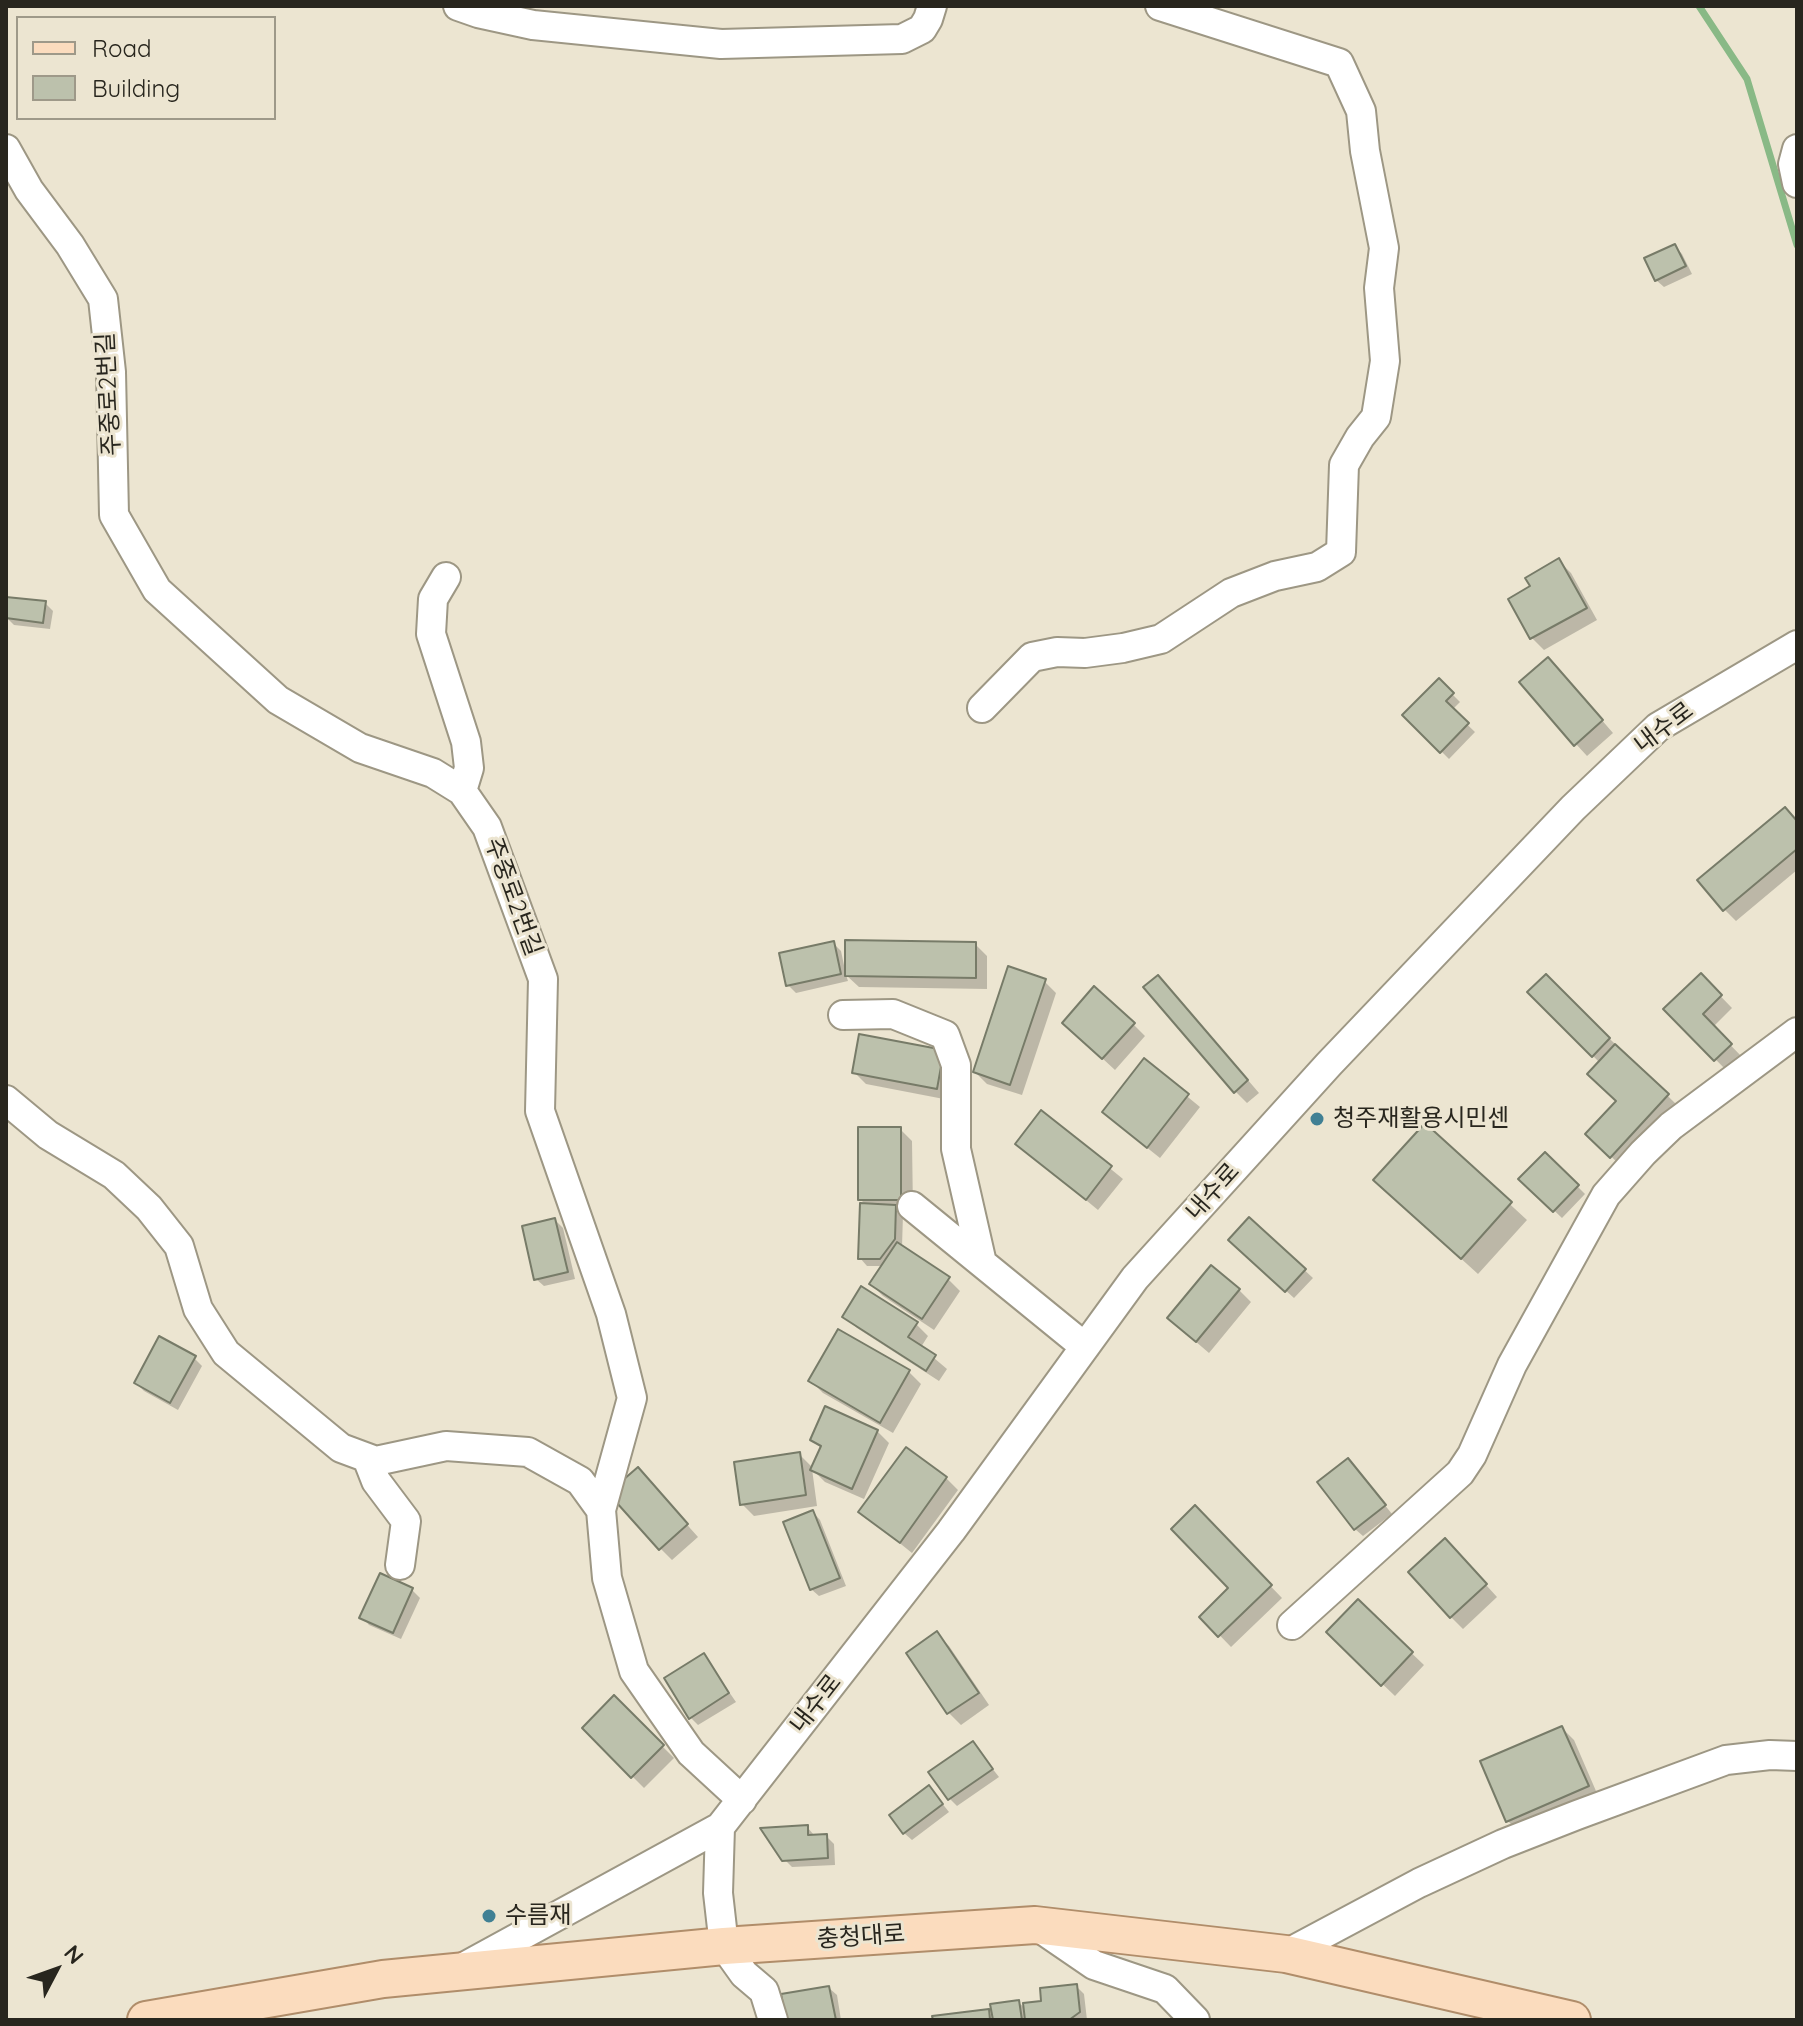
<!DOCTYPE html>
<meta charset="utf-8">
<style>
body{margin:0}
#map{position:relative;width:1803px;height:2026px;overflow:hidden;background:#ece5d1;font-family:Quicksand,sans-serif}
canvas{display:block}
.frame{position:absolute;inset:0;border:8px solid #28261e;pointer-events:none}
.legend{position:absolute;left:16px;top:16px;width:260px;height:104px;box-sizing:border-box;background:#ece5d1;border:2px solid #9e9989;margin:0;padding:10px 14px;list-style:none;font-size:24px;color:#28261e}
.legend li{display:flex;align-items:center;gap:16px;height:40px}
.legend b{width:40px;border:2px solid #9e9989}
.north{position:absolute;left:16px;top:1930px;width:80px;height:80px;-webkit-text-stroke:6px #ece5d1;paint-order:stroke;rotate:49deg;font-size:22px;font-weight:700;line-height:32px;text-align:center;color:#28261e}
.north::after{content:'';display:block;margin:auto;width:28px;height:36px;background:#28261e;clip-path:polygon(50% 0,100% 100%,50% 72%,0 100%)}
</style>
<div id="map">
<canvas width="1803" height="2026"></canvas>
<div class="frame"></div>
<ul class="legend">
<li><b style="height:10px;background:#fbdcbe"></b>Road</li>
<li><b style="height:22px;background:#bcc1ac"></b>Building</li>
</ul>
<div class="north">N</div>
</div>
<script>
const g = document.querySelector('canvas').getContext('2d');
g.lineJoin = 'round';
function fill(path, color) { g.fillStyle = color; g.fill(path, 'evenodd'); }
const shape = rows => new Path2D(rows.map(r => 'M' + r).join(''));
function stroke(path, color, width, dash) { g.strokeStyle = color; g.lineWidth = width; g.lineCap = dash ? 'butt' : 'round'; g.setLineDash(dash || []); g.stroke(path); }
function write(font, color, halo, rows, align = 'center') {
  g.font = font + ' Quicksand,"Noto Sans KR",sans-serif'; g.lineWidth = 6; g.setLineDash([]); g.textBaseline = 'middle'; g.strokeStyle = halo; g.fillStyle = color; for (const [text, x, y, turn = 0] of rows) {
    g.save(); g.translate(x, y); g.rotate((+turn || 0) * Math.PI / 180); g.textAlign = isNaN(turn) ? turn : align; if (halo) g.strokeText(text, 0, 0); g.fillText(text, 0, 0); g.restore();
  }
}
fill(shape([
 [1675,246,1682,254,1692,274,1664,287,1656,280],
 [1559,561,1571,573,1597,620,1544,650,1532,638,1510,600,1533,587],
 [45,603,53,611,50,629,14,625,6,617],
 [1560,672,1613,733,1587,756,1576,744],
 [1439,681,1460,702,1452,710,1475,732,1449,759,1405,715],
 [1797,822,1797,870,1736,921,1724,909],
 [833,943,841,951,845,970,975,944,987,956,987,989,859,987,846,975,848,981,796,993,788,985],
 [1546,976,1679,1107,1623,1168,1588,1134,1619,1101,1600,1063,1530,992],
 [1701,976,1732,1008,1713,1027,1742,1057,1727,1071,1666,1009],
 [1044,981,1056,993,1022,1095,987,1084,975,1072],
 [1170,989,1259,1093,1247,1103,1235,1091],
 [1133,1024,1145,1036,1115,1070,1076,1034],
 [943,1052,949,1100,866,1084,854,1072],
 [1144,1061,1200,1107,1160,1158,1116,1123],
 [1042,1113,1123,1179,1098,1210,1018,1144],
 [1425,1126,1527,1220,1478,1274,1392,1196],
 [900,1129,912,1141,913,1211,903,1214,902,1247,948,1279,960,1291,934,1330,883,1296,871,1284,883,1266,867,1266,860,1258,866,1205,860,1199],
 [1545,1154,1585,1194,1562,1218,1521,1179],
 [1249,1219,1313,1278,1294,1298,1238,1247],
 [555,1220,563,1228,575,1279,544,1286,536,1279],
 [1239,1290,1251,1302,1209,1353,1181,1329],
 [845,1316,916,1324,928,1336,921,1347,947,1369,939,1381,857,1328],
 [194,1358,202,1366,178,1410,144,1391,136,1383],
 [909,1372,921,1384,893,1433,823,1393,811,1381],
 [877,1431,889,1443,864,1499,825,1482,812,1469,817,1506,754,1516,742,1504,799,1454,813,1468,822,1449,812,1440],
 [1355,1468,1392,1514,1363,1536,1355,1529],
 [946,1478,958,1490,912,1553,861,1512],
 [649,1482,698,1537,672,1560,660,1548],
 [1195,1508,1282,1598,1231,1647,1202,1617,1231,1588],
 [813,1512,820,1520,846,1586,819,1596,811,1589],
 [1457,1553,1497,1597,1463,1629,1451,1617],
 [381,1575,412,1590,420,1598,401,1639,369,1625,362,1617],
 [1358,1602,1424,1665,1395,1696,1328,1632],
 [937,1634,949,1646,989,1705,961,1725,949,1713],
 [704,1656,736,1702,698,1725,690,1717],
 [614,1698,674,1758,644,1788,584,1728],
 [1562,1728,1574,1740,1599,1798,1520,1833,1508,1821],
 [973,1744,999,1777,957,1806,949,1798],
 [929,1787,949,1812,912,1840,904,1833],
 [807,1827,814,1835,826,1836,834,1844,835,1865,792,1867,784,1859],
 [1076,1986,1084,1994,1087,2020,935,2020,988,2011,994,2018,1018,2002,1026,2009],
 [829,1988,837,1995,841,2020,788,2020]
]), '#0003');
stroke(shape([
 [1699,6,1747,79,1797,245]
]), '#89b986', 7);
const building = shape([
 [1675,244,1686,266,1655,281,1644,258,1675,244],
 [1559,558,1587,608,1530,639,1508,599,1530,586,1525,578,1559,558],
 [6,597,46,601,43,623,6,618,6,597],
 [1548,657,1603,720,1574,746,1519,682,1548,657],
 [1439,678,1454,693,1446,701,1469,723,1440,753,1402,715,1439,678],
 [1785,807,1797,821,1797,849,1723,911,1697,880,1785,807],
 [845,940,976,942,976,978,845,976,845,940],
 [834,941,841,974,786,986,779,953,834,941],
 [1008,966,1046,979,1010,1085,973,1072,1008,966],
 [1701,973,1722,995,1703,1014,1732,1044,1714,1061,1663,1009,1701,973],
 [1546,974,1610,1038,1592,1057,1527,992,1546,974],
 [1158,975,1248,1080,1234,1093,1143,987,1158,975],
 [1094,986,1135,1023,1102,1059,1062,1023,1094,986],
 [859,1034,944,1050,937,1089,852,1073,859,1034],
 [1615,1044,1669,1094,1610,1158,1585,1134,1616,1101,1587,1074,1615,1044],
 [1144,1058,1189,1094,1147,1148,1102,1112,1144,1058],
 [1041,1110,1112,1166,1086,1200,1015,1144,1041,1110],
 [1425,1123,1512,1202,1461,1259,1373,1180,1425,1123],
 [858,1127,901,1127,901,1200,858,1200,858,1127],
 [1545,1152,1579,1185,1553,1212,1518,1179,1545,1152],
 [860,1203,896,1205,895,1239,880,1259,858,1259,860,1203],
 [1249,1217,1306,1269,1285,1292,1228,1240,1249,1217],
 [555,1218,568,1272,534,1280,522,1226,555,1218],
 [897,1242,950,1277,922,1319,869,1284,897,1242],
 [1211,1265,1240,1289,1196,1342,1167,1318,1211,1265],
 [861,1286,918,1322,908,1337,936,1355,926,1371,842,1317,861,1286],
 [838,1329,910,1370,880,1423,808,1381,838,1329],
 [159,1336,196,1356,170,1403,134,1383,159,1336],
 [825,1406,878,1430,852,1489,810,1470,821,1446,810,1440,825,1406],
 [906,1447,947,1477,900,1543,858,1512,906,1447],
 [800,1452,806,1495,740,1505,734,1462,800,1452],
 [1348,1458,1386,1505,1354,1530,1317,1482,1348,1458],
 [638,1467,688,1524,659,1550,608,1493,638,1467],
 [1195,1505,1272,1585,1218,1637,1199,1617,1228,1588,1171,1529,1195,1505],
 [813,1510,840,1578,810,1590,783,1522,813,1510],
 [1445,1538,1487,1584,1450,1618,1408,1572,1445,1538],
 [380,1573,413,1588,393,1633,359,1618,380,1573],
 [1358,1599,1413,1652,1381,1686,1326,1632,1358,1599],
 [937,1631,979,1693,947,1714,906,1653,937,1631],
 [704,1653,729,1693,689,1719,664,1678,704,1653],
 [614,1695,664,1745,631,1778,582,1728,614,1695],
 [1562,1726,1589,1786,1506,1822,1480,1761,1562,1726],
 [973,1741,993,1769,948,1800,928,1772,973,1741],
 [929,1785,943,1804,903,1834,889,1815,929,1785],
 [808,1825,808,1835,827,1834,828,1858,782,1861,760,1828,808,1825],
 [1077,1984,1080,2012,1069,2020,1025,2020,1023,2003,1041,2001,1040,1988,1077,1984],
 [829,1986,836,2020,786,2020,781,1994,829,1986],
 [1019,2000,1022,2020,993,2020,990,2004,1019,2000],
 [989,2009,990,2020,933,2020,932,2016,989,2009]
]);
fill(building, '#bcc1ac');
stroke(building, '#777b68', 2);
const minor = shape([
 [458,6,478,13,533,25,721,44,902,39,922,29,928,19,932,6],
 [6,149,29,190,70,245,103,299,111,372,114,515,157,590,278,700,360,748,433,773,462,791,487,827,543,979,540,1111,611,1314,632,1398,601,1510,607,1578,634,1671,691,1753,742,1800],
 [1797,149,1793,164,1797,183],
 [446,577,433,599,431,634,466,742,469,768,462,791],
 [982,708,1032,657,1057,652,1085,653,1123,648,1161,639,1231,593,1275,576,1317,567,1341,552,1344,465,1360,437,1376,417,1385,361,1379,288,1384,248,1365,151,1361,111,1339,63,1160,6],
 [843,1015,893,1014,945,1035,956,1065,956,1149,982,1263],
 [6,1100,48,1135,114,1175,149,1208,179,1246,198,1309,226,1353,341,1448,376,1461,446,1446,528,1452,580,1481,601,1510],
 [912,1206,1085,1347],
 [367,1458,376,1481,406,1521,400,1565],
 [1292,1625,1460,1473,1472,1455,1512,1365,1606,1195,1643,1153,1671,1126,1797,1032],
 [720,1827,718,1893,724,1946,744,1974,764,1991,773,2020],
 [1037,1926,1094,1965,1165,1989,1195,2020],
 [1286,1954,1419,1883,1503,1844,1577,1815,1726,1760,1770,1755,1797,1756],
 [462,1968,720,1827,951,1531,1135,1278,1329,1064,1573,808,1658,727,1797,645]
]);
const major = shape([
 [146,2020,383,1979,724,1946,1035,1925,1286,1954,1572,2020]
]);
stroke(minor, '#9d9784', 32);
stroke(major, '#b08d6a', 40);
stroke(minor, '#fff', 28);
stroke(major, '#fbdcbe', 36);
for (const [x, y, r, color] of [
 [1317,1119,8,"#408094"],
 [489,1916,8,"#408094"]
]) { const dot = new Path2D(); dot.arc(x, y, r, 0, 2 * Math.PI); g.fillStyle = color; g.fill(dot); stroke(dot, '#ece5d1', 3); }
write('24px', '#28261e', '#ece5d1', [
 ["주중로2번길",109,394,-93],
 ["내수로",1664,728,-37],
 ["주중로2번길",513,897,70],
 ["내수로",1213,1192,-48],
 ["내수로",816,1704,-52],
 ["충청대로",861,1937,-4]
]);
write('24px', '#28261e', '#ece5d1', [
 ["청주재활용시민센",1333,1119],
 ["수름재",505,1916]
], 'left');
</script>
